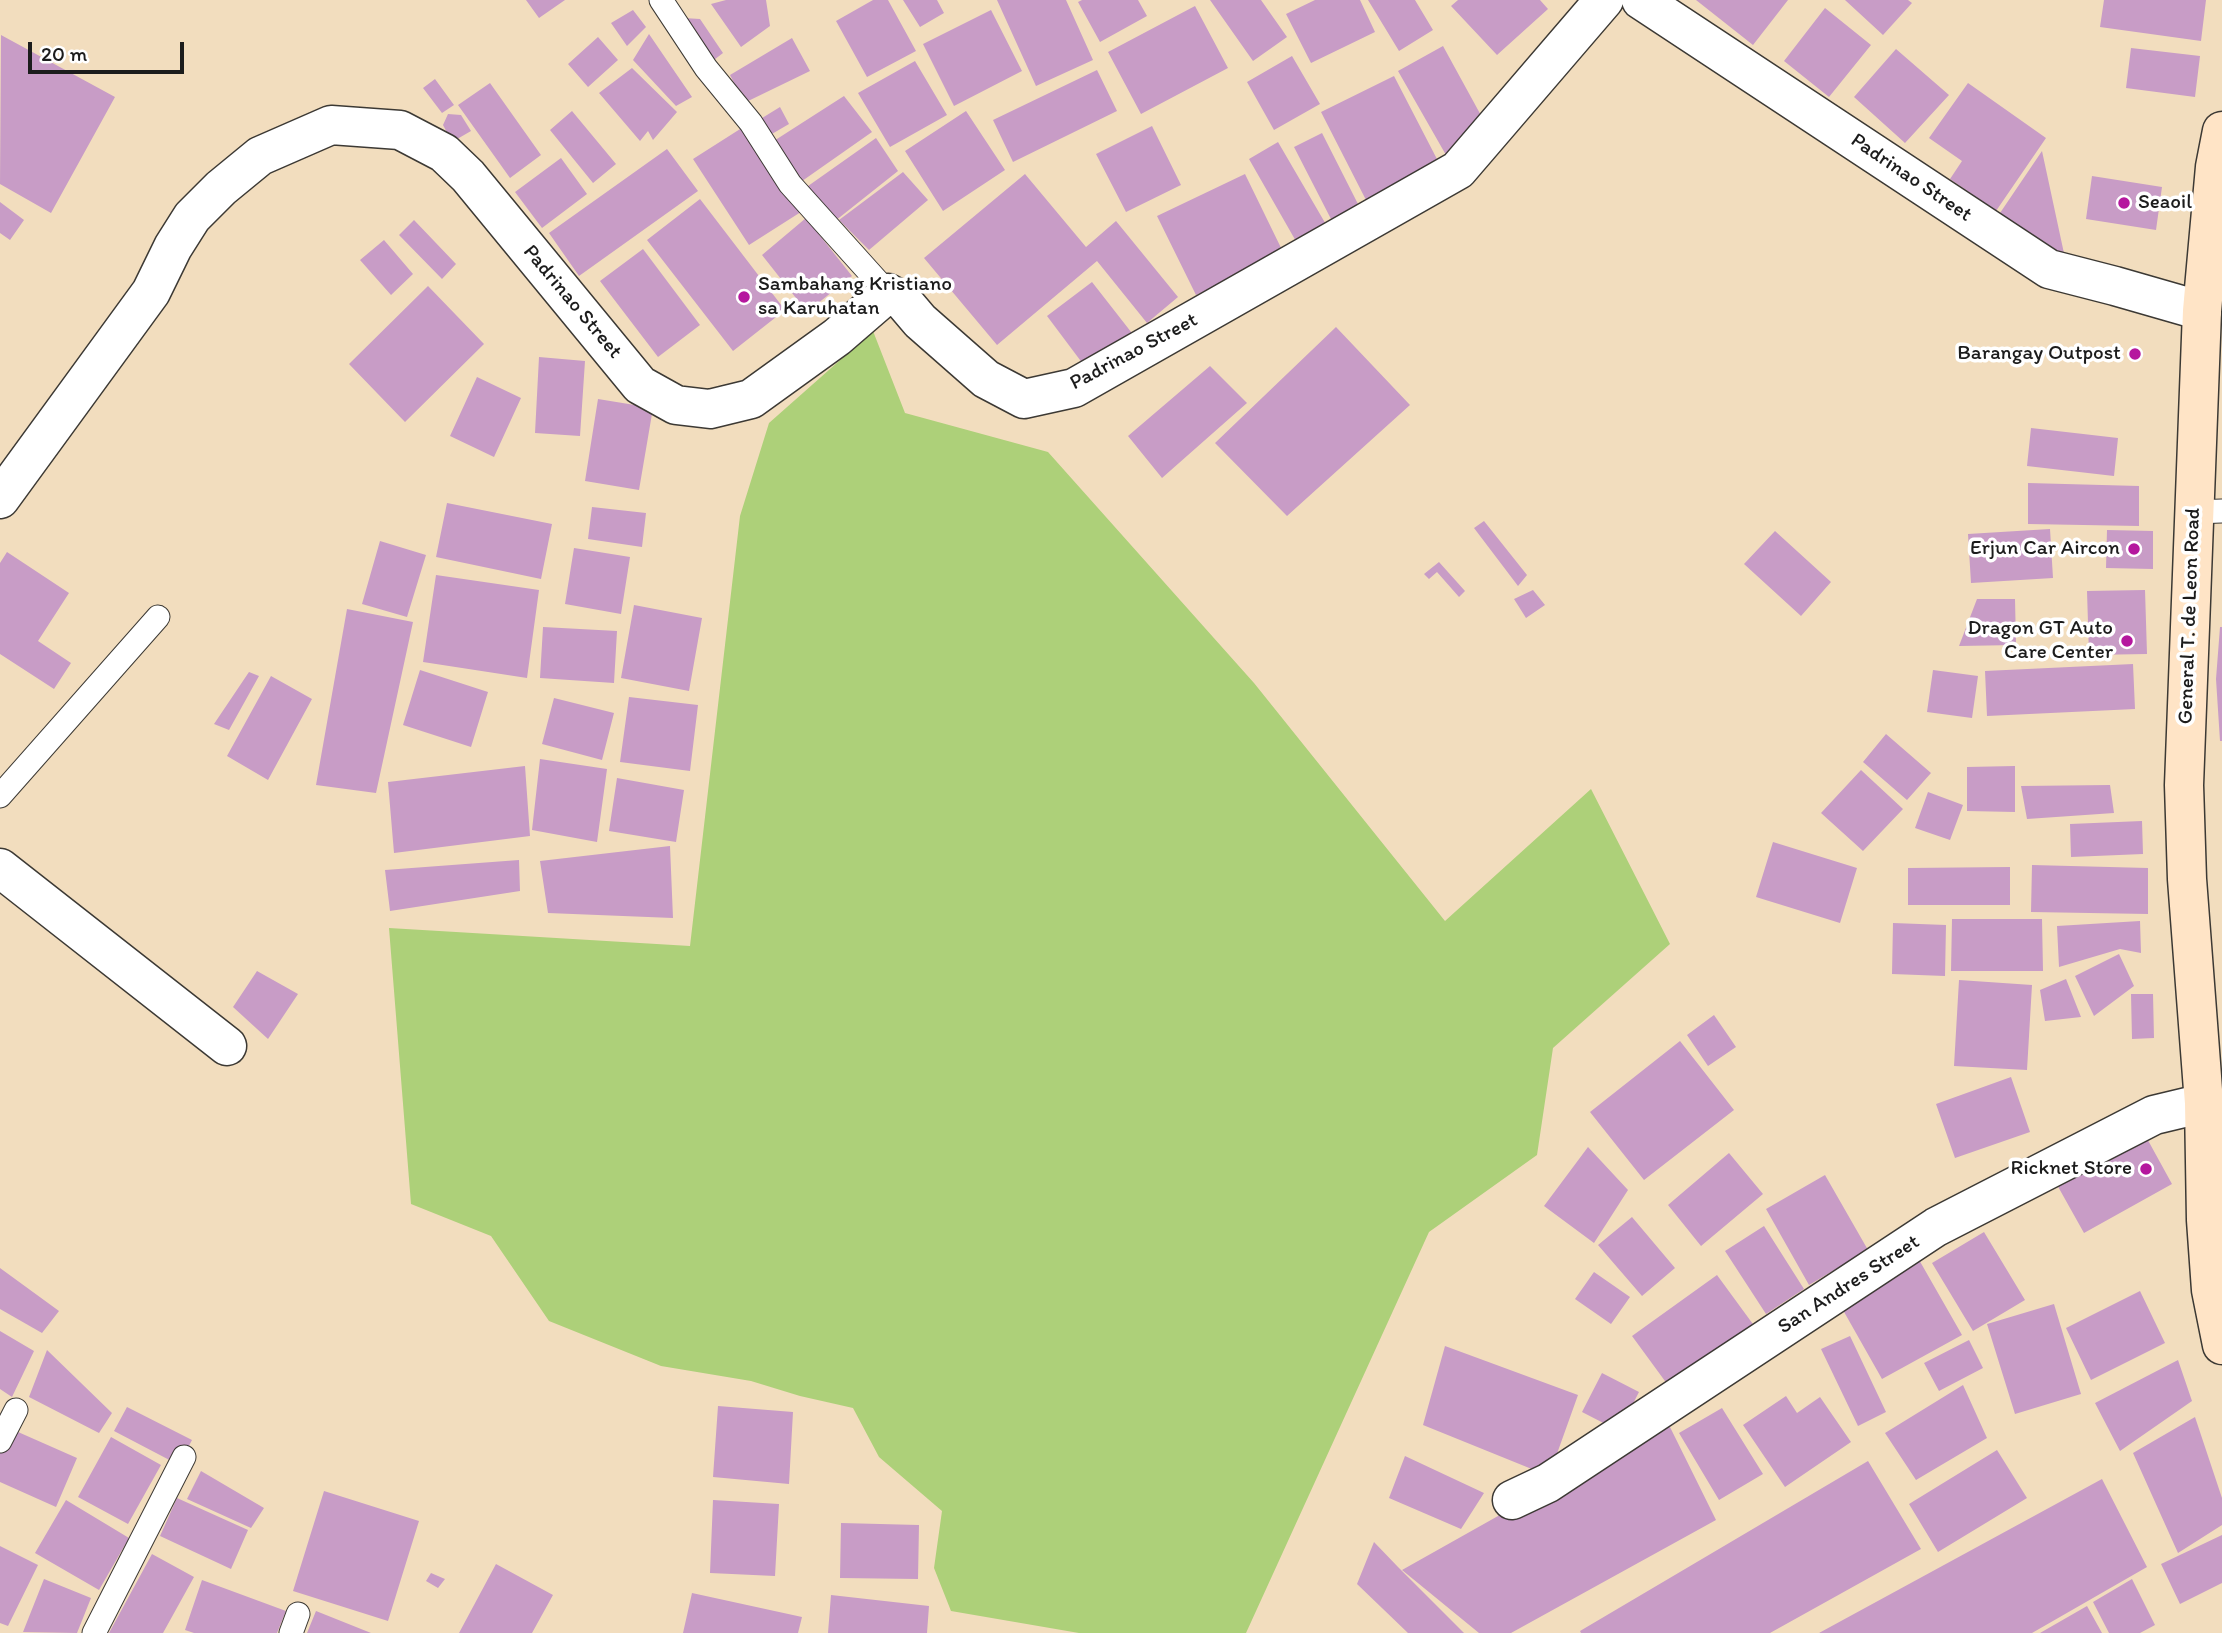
<!DOCTYPE html>
<style>
body{margin:0}
#map{position:relative;width:2222px;height:1633px;overflow:hidden;background:#f2ddbe;font-family:Itim,sans-serif}
canvas{display:block}
.scale{position:absolute;left:28px;top:42px;width:156px;height:32px;box-sizing:border-box;border:4px solid #1c1c1c;border-top:0;padding-left:9px;font-size:21px;line-height:24px;white-space:nowrap;color:#1c1c1c;-webkit-text-stroke:5px #fff;paint-order:stroke}
</style>
<div id="map">
<canvas width="2222" height="1633"></canvas>
<div class="scale">20 m</div>
</div>
<script>
const g = document.querySelector('canvas').getContext('2d');
g.lineJoin = 'round';
function fill(path, color) { g.fillStyle = color; g.fill(path, 'evenodd'); }
const shape = rows => new Path2D(rows.map(r => 'M' + r).join(''));
function stroke(path, color, width, dash) { g.strokeStyle = color; g.lineWidth = width; g.lineCap = dash ? 'butt' : 'round'; g.setLineDash(dash || []); g.stroke(path); }
function write(font, color, halo, rows, align = 'center') {
  g.font = font + ' Itim,sans-serif'; g.lineWidth = 7; g.setLineDash([]); g.textBaseline = 'middle'; g.strokeStyle = halo; g.fillStyle = color; for (const [text, x, y, turn = 0] of rows) {
    g.save(); g.translate(x, y); g.rotate((+turn || 0) * Math.PI / 180); g.textAlign = isNaN(turn) ? turn : align; if (halo) g.strokeText(text, 0, 0); g.fillText(text, 0, 0); g.restore();
  }
}
fill(shape([
 [873,331,905,413,1048,452,1254,683,1445,921,1591,789,1670,944,1553,1048,1537,1155,1429,1232,1246,1633,1079,1633,951,1611,934,1568,942,1511,879,1457,853,1408,800,1396,751,1381,661,1366,549,1321,491,1236,411,1204,389,928,690,946,740,516,769,423]
]), '#add079');
fill(shape([
 [526,0,565,0,539,18],
 [726,0,766,0,770,26,741,47,711,4],
 [873,0,888,0,916,51,867,77,836,21],
 [903,0,937,0,944,13,920,27],
 [997,0,1066,0,1093,60,1036,86],
 [1082,0,1138,0,1147,16,1100,42,1078,2],
 [1210,0,1261,0,1287,37,1253,61],
 [1315,0,1360,0,1375,32,1311,63,1286,14],
 [1368,0,1415,0,1433,30,1399,51],
 [1458,0,1540,0,1548,9,1497,55,1451,6],
 [1696,0,1788,0,1753,45],
 [1845,0,1908,0,1912,3,1883,35],
 [2104,0,2206,0,2201,41,2100,27],
 [1195,6,1228,68,1141,114,1108,52],
 [1825,8,1871,45,1829,97,1784,61],
 [633,10,646,27,627,46,611,23],
 [991,10,1022,71,954,106,923,44],
 [684,18,700,19,723,53,710,63],
 [649,34,692,97,676,106,633,60],
 [1,35,115,97,51,213,0,184],
 [598,37,618,60,588,87,568,64],
 [792,38,810,71,744,103,730,75],
 [1443,46,1489,130,1446,155,1398,71],
 [2131,48,2200,56,2195,97,2126,88],
 [1896,49,1949,95,1905,143,1854,97],
 [1292,56,1320,104,1274,130,1247,82],
 [915,61,947,115,890,147,858,93],
 [632,68,677,112,653,140,648,131,640,141,599,93],
 [1097,70,1117,111,1013,162,993,120],
 [1394,76,1439,163,1366,200,1321,112],
 [435,79,454,105,442,113,423,88],
 [490,83,541,155,510,178,458,105],
 [1968,83,2046,138,1996,211,1950,179,1962,161,1929,138],
 [844,96,872,132,795,186,766,146],
 [780,107,789,124,765,138,754,123],
 [572,111,616,164,593,183,550,130],
 [966,111,1005,170,943,211,905,151],
 [448,114,461,115,471,131,452,142,443,125],
 [748,124,804,210,749,245,693,159],
 [1152,126,1181,185,1126,212,1096,154],
 [1322,133,1359,206,1331,219,1294,147],
 [876,138,898,171,835,221,801,191],
 [1278,142,1331,233,1301,250,1249,159],
 [667,149,698,191,579,276,549,233],
 [2042,151,2065,258,2000,213],
 [561,158,587,194,542,228,515,192],
 [903,172,928,200,869,250,839,220],
 [1025,174,1086,247,1116,221,1178,297,1147,323,1097,261,997,345,924,258],
 [1245,174,1284,254,1196,295,1157,216],
 [2092,176,2162,187,2156,230,2086,219],
 [700,199,785,310,733,351,647,240],
 [0,202,24,220,10,240,0,233],
 [806,218,852,276,807,312,762,255],
 [414,220,456,264,442,279,399,235],
 [384,240,413,274,391,295,360,260],
 [643,249,700,325,658,357,600,281],
 [1092,282,1135,337,1089,372,1047,316],
 [428,286,484,344,405,422,349,364],
 [1336,327,1410,405,1287,516,1215,443],
 [539,357,585,361,580,436,535,433],
 [1210,366,1247,403,1162,478,1128,436],
 [477,377,521,398,494,457,450,436],
 [598,399,653,408,639,490,585,481],
 [2031,428,2118,438,2114,476,2027,466],
 [2028,483,2139,486,2139,526,2028,524],
 [447,503,552,524,541,579,436,557],
 [592,507,646,513,642,547,588,539],
 [1484,521,1527,575,1518,586,1474,528],
 [2050,529,2053,578,1971,583,1968,534],
 [2107,530,2153,531,2153,569,2106,568],
 [1775,531,1831,582,1801,616,1744,564],
 [380,541,426,555,407,617,362,604],
 [574,548,630,557,621,614,565,604],
 [7,552,69,593,38,641,71,663,54,689,0,654,0,563],
 [1439,562,1465,591,1459,597,1437,572,1429,579,1424,574],
 [436,575,539,590,527,678,423,662],
 [1533,590,1545,605,1526,618,1514,599],
 [2145,590,2147,654,2089,655,2087,591],
 [1977,599,2015,599,2016,645,1959,646],
 [634,605,702,618,689,691,621,678],
 [347,609,413,622,376,793,316,785],
 [543,627,617,631,614,683,540,678],
 [2220,627,2222,627,2222,741,2220,741,2216,679],
 [2133,664,2135,709,1987,716,1985,671],
 [420,670,488,692,471,747,403,725],
 [1933,670,1978,676,1972,718,1927,712],
 [249,672,259,676,229,730,214,724],
 [271,676,312,699,268,780,227,756],
 [629,697,698,705,690,771,620,762],
 [554,698,614,713,602,760,542,744],
 [1886,734,1931,773,1907,800,1863,762],
 [540,759,607,769,597,842,532,830],
 [525,766,530,836,394,853,388,782],
 [2015,766,2015,812,1967,811,1967,767],
 [1861,770,1903,809,1863,851,1821,813],
 [617,778,684,790,676,842,609,831],
 [2110,785,2114,813,2027,819,2021,786],
 [1928,792,1963,805,1950,840,1915,828],
 [2142,821,2143,854,2071,857,2070,824],
 [1773,842,1857,868,1840,923,1756,897],
 [670,846,673,918,548,913,540,861],
 [519,860,520,891,390,911,385,870],
 [2032,865,2148,868,2148,914,2031,912],
 [2010,867,2010,905,1908,905,1908,868],
 [1952,919,2042,919,2043,971,1951,971],
 [2140,921,2141,953,2120,949,2059,967,2057,926],
 [1893,923,1946,925,1945,976,1892,974],
 [2119,954,2134,986,2094,1016,2075,976],
 [257,971,298,994,268,1039,233,1007],
 [2066,979,2081,1017,2045,1021,2040,990],
 [1959,980,2032,985,2027,1070,1954,1066],
 [2131,994,2153,994,2154,1038,2132,1039],
 [1714,1015,1736,1047,1708,1066,1687,1035],
 [1680,1041,1734,1110,1644,1180,1590,1112],
 [2011,1077,2030,1132,1955,1158,1936,1104],
 [2144,1133,2172,1184,2084,1233,2056,1183],
 [1588,1147,1628,1190,1594,1243,1544,1206],
 [1729,1153,1763,1194,1701,1246,1668,1205],
 [1825,1175,1868,1250,1809,1285,1766,1209],
 [1632,1217,1675,1268,1642,1296,1598,1245],
 [1764,1226,1804,1289,1766,1314,1725,1251],
 [1984,1232,2025,1300,1973,1331,1932,1263],
 [1918,1258,1962,1335,1882,1379,1839,1303],
 [0,1268,59,1311,42,1333,0,1309],
 [1594,1272,1630,1297,1611,1324,1575,1299],
 [1717,1275,1758,1331,1673,1392,1632,1336],
 [2140,1291,2165,1343,2091,1380,2066,1328],
 [2054,1304,2081,1394,2015,1414,1987,1324],
 [0,1331,34,1351,12,1397,0,1389],
 [1850,1336,1886,1412,1858,1426,1821,1349],
 [1969,1340,1983,1368,1939,1391,1924,1363],
 [1445,1346,1578,1395,1549,1476,1423,1425],
 [47,1350,112,1413,99,1433,29,1397],
 [2178,1360,2192,1401,2120,1451,2095,1403],
 [1602,1373,1639,1392,1619,1431,1582,1412],
 [1963,1385,1987,1438,1916,1480,1885,1433],
 [1786,1396,1797,1413,1820,1397,1851,1442,1785,1487,1743,1425],
 [718,1406,793,1412,789,1484,713,1477],
 [127,1407,192,1440,179,1465,114,1431],
 [1722,1408,1763,1474,1719,1500,1679,1433],
 [2195,1417,2222,1498,2222,1525,2178,1553,2133,1453],
 [1667,1421,1716,1520,1511,1633,1479,1633,1402,1570],
 [9,1428,77,1458,56,1507,0,1482,0,1450],
 [111,1437,161,1465,128,1524,78,1497],
 [1997,1450,2027,1498,1938,1552,1909,1504],
 [1405,1456,1484,1493,1461,1529,1389,1498],
 [1868,1461,1921,1549,1770,1633,1581,1633,1580,1631],
 [201,1471,264,1508,251,1528,187,1499],
 [2102,1479,2147,1567,2032,1633,1819,1633],
 [324,1491,419,1521,388,1621,293,1591],
 [177,1498,248,1530,231,1569,160,1536],
 [66,1500,129,1538,99,1590,35,1553],
 [713,1500,779,1504,775,1576,710,1573],
 [841,1523,919,1525,918,1579,840,1578],
 [2222,1535,2222,1583,2180,1604,2161,1564],
 [1374,1542,1398,1567,1464,1633,1408,1633,1357,1584],
 [0,1546,38,1565,8,1626,0,1623],
 [152,1554,194,1577,163,1633,109,1633],
 [496,1564,553,1595,532,1633,459,1633],
 [431,1573,445,1579,438,1588,426,1581],
 [44,1579,91,1598,77,1633,23,1632],
 [2132,1579,2155,1625,2140,1633,2109,1633,2093,1602],
 [202,1580,286,1611,277,1633,194,1633,185,1630],
 [692,1593,802,1617,798,1633,683,1633],
 [831,1595,929,1606,927,1633,828,1633],
 [2087,1606,2102,1633,2040,1633],
 [316,1611,371,1633,307,1633]
]), '#c89cc6');
const lane = shape([
 [661,0,706,68,751,123,790,184,888,293],
 [2194,512,2222,511],
 [0,796,158,617],
 [0,1441,16,1410],
 [94,1633,184,1457],
 [291,1633,298,1614]
]);
const street = shape([
 [1641,0,2049,269,2115,286,2202,311],
 [0,499,151,292,173,247,192,217,221,188,260,156,331,125,400,130,444,153,468,176,640,385,676,405,710,409,751,399,837,337,888,293,903,301,920,321,986,379,1024,399,1074,388,1458,170,1604,0],
 [0,868,227,1046],
 [1512,1500,1548,1483,1936,1227,2154,1115,2204,1103]
]);
const secondary = shape([
 [2222,131,2215,167,2202,311,2184,785,2187,879,2204,1103,2206,1220,2211,1290,2222,1345]
]);
stroke(lane, '#3c3934', 25);
stroke(street, '#3c3934', 41);
stroke(secondary, '#3c3934', 41);
stroke(lane, '#fff', 23);
stroke(street, '#fff', 38);
stroke(secondary, '#ffe4c6', 38);
for (const [x, y, r, color] of [
 [2124,203,7,"#b5179e"],
 [744,297,7,"#b5179e"],
 [2135,354,7,"#b5179e"],
 [2134,549,7,"#b5179e"],
 [2127,641,7,"#b5179e"],
 [2146,1169,7,"#b5179e"]
]) { const dot = new Path2D(); dot.arc(x, y, r, 0, 2 * Math.PI); g.fillStyle = color; g.fill(dot); stroke(dot, '#fff', 2.5); }
write('21px', '#1c1c1c', '#fff', [
 ["Padrinao Street",1911,178,34],
 ["Padrinao Street",572,302,50],
 ["Padrinao Street",1134,352,-28],
 ["General T. de Leon Road",2190,616,-88],
 ["San Andres Street",1849,1285,-33]
]);
write('21px', '#1c1c1c', '#fff', [
 ["Seaoil",2138,203,"left"],
 ["Sambahang Kristiano",758,285,"left"],
 ["sa Karuhatan",758,309,"left"],
 ["Barangay Outpost",2121,354],
 ["Erjun Car Aircon",2120,549],
 ["Dragon GT Auto",2113,629],
 ["Care Center",2113,653],
 ["Ricknet Store",2132,1169]
], 'right');
</script>
